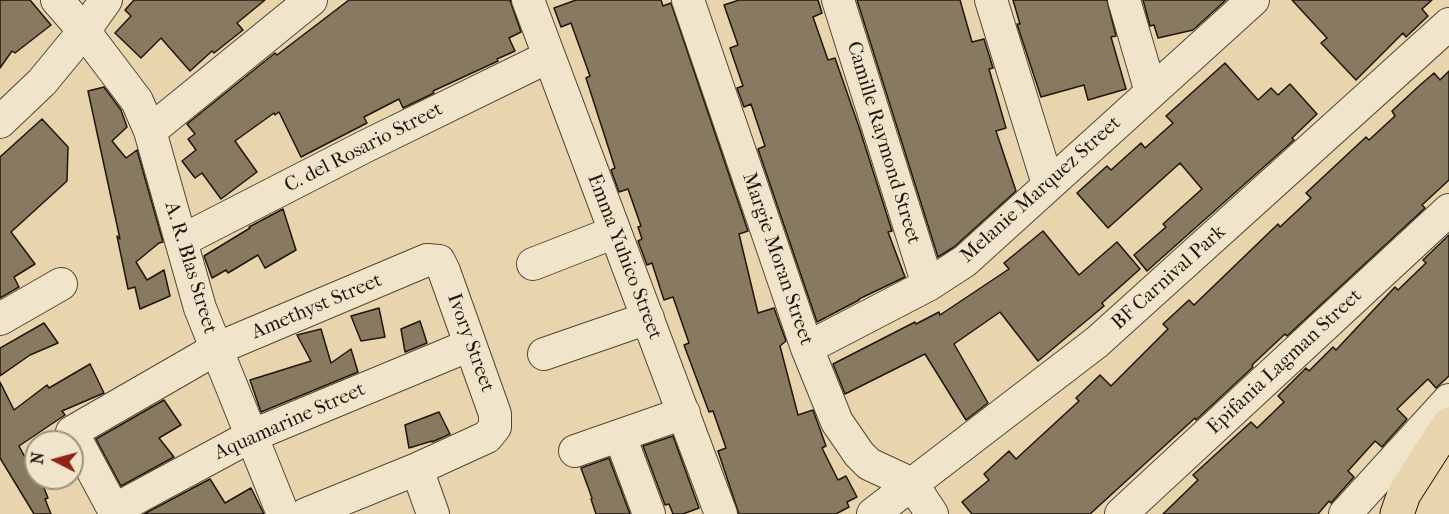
<!DOCTYPE html>
<style>
body{margin:0}
#map{position:relative;width:1449px;height:514px;overflow:hidden;background:#e8d5ae;font-family:"IM FELL French Canon",serif}
canvas{display:block}
.north{position:absolute;left:24px;top:430px;width:60px;height:60px;box-sizing:border-box;background:#f0e4ca;border:2px solid #9d927f;border-radius:50%;rotate:276deg;font-size:16px;font-weight:700;line-height:24px;text-align:center;color:#21160e}
.north::after{content:'';display:block;margin:auto;width:21px;height:27px;background:#8f2418;clip-path:polygon(50% 0,100% 100%,50% 72%,0 100%)}
</style>
<div id="map">
<canvas width="1449" height="514"></canvas>
<div class="north">N</div>
</div>
<script>
const g = document.querySelector('canvas').getContext('2d');
g.lineJoin = 'round';
function fill(path, color) { g.fillStyle = color; g.fill(path, 'evenodd'); }
const shape = rows => new Path2D(rows.map(r => 'M' + r).join(''));
function stroke(path, color, width, dash) { g.strokeStyle = color; g.lineWidth = width; g.lineCap = dash ? 'butt' : 'round'; g.setLineDash(dash || []); g.stroke(path); }
function write(font, color, halo, rows, align = 'center') {
  g.font = font + ' "IM FELL French Canon",serif'; g.lineWidth = 6; g.setLineDash([]); g.textBaseline = 'middle'; g.strokeStyle = halo; g.fillStyle = color; for (const [text, x, y, turn = 0] of rows) {
    g.save(); g.translate(x, y); g.rotate((+turn || 0) * Math.PI / 180); g.textAlign = isNaN(turn) ? turn : align; if (halo) g.strokeText(text, 0, 0); g.fillText(text, 0, 0); g.restore();
  }
}
const building = shape([
 [0,0,30,0,51,25,15,53,12,51,0,68,0,0],
 [134,0,265,0,237,23,243,30,214,53,212,51,190,71,161,38,141,58,115,33,131,16,125,10,134,0],
 [349,0,510,0,521,32,509,38,515,51,497,59,498,61,433,91,434,93,403,108,399,99,364,117,367,123,301,157,279,112,275,115,274,113,235,141,257,172,221,199,202,173,195,178,182,161,196,150,188,139,195,134,187,124,275,53,277,55,349,0],
 [576,0,661,0,663,6,671,3,748,231,739,234,758,313,774,308,786,341,780,346,798,415,813,410,826,446,822,448,838,480,846,476,857,497,847,502,849,507,836,514,739,514,718,451,726,448,713,411,709,412,684,345,689,343,673,297,664,300,652,263,647,265,638,241,642,239,638,227,641,226,628,189,619,192,611,170,615,168,586,78,590,76,571,23,561,27,554,8,576,0],
 [739,0,818,0,822,13,813,17,828,60,835,58,859,127,892,231,888,232,905,277,859,299,859,300,817,322,758,149,765,146,751,104,744,107,737,88,743,86,730,48,738,45,724,5,739,0],
 [857,0,960,0,972,42,984,39,993,68,989,69,1006,128,996,131,1016,191,954,247,938,257,857,0],
 [1013,0,1107,0,1116,36,1111,37,1126,89,1088,100,1084,85,1041,97,1017,24,1020,24,1013,0],
 [1143,0,1226,0,1193,30,1158,38,1154,25,1150,26,1143,0],
 [1292,0,1432,0,1422,9,1428,16,1406,37,1403,33,1356,80,1321,43,1327,38,1292,0],
 [1225,63,1258,100,1271,88,1278,95,1290,84,1317,114,1292,138,1294,140,1147,271,1134,255,1166,227,1163,224,1202,189,1180,163,1108,228,1077,193,1107,166,1111,170,1141,143,1145,148,1173,123,1166,116,1225,63],
 [1449,71,1449,180,1422,205,1425,208,1287,336,1285,334,1252,365,1253,367,1196,420,1195,418,1090,514,972,514,962,502,989,480,984,474,1009,451,1016,459,1079,401,1076,398,1100,375,1111,386,1168,329,1163,324,1189,300,1194,305,1278,224,1280,227,1311,198,1306,193,1366,137,1369,140,1395,116,1392,111,1419,86,1434,73,1440,80,1449,71],
 [104,87,121,110,127,127,112,141,126,158,137,150,163,242,159,243,136,262,147,280,164,270,170,296,140,309,135,287,128,289,117,236,120,239,88,91,104,87],
 [42,119,68,147,67,181,11,232,35,264,14,277,19,287,0,298,0,157,42,119],
 [283,209,296,250,265,268,258,255,228,273,226,270,212,278,204,256,250,228,249,227,283,209],
 [1043,231,1079,275,1117,242,1140,269,1102,303,1104,306,1038,361,1000,312,954,344,988,403,966,420,925,354,845,394,833,364,915,322,916,324,939,312,940,315,1009,269,1004,263,1043,231],
 [1449,235,1449,376,1436,388,1428,379,1397,409,1407,419,1382,447,1375,441,1348,471,1354,477,1331,503,1329,501,1318,514,1163,514,1198,480,1193,475,1251,422,1257,428,1284,402,1278,396,1306,368,1309,371,1333,347,1336,350,1395,287,1398,290,1426,263,1423,260,1449,235],
 [379,308,385,337,361,341,351,316,379,308],
 [420,321,427,343,405,352,401,329,420,321],
 [44,323,58,343,30,355,0,376,0,348,44,323],
 [321,329,331,363,351,349,358,372,261,412,250,380,311,361,297,335,321,329],
 [90,364,104,393,62,411,65,415,19,446,36,478,40,478,48,498,45,499,51,514,34,514,0,458,0,382,14,410,47,385,49,388,90,364],
 [164,400,181,425,159,438,174,457,121,486,96,439,164,400],
 [439,412,450,434,432,442,432,441,409,448,405,425,439,412],
 [673,436,699,508,683,514,673,514,669,504,665,505,643,446,673,436],
 [609,458,630,514,596,514,591,499,592,498,581,468,609,458],
 [210,479,225,503,251,488,264,514,144,514,210,479]
]);
fill(building, '#887961');
stroke(building, '#21160e', 1.5);
const minor = shape([
 [57,0,84,31,137,101,150,131,200,308,283,514],
 [528,0,721,514],
 [688,0,807,348,837,422,859,454,869,464,912,484],
 [838,0,928,285],
 [991,0,1048,184],
 [1124,0,1151,92],
 [0,122,42,82,84,31,106,0],
 [150,131,311,0],
 [181,241,364,147,548,57],
 [533,264,615,232],
 [0,319,61,284],
 [807,348,928,285,965,261,1253,0],
 [544,354,648,318],
 [620,436,649,514],
 [575,451,684,413],
 [417,469,433,514],
 [912,484,932,514],
 [114,510,251,436,470,345],
 [116,514,72,432,216,349,427,260,439,261,444,271,495,414,495,427,487,437,417,469,306,514],
 [873,514,1097,342,1449,24],
 [1121,514,1449,210],
 [1345,514,1449,400]
]);
const major = shape([
 [1397,514,1404,494,1449,424]
]);
stroke(minor, '#534636', 34);
stroke(major, '#21160e', 35);
stroke(minor, '#f0e4ca', 32);
stroke(major, '#e8d5ae', 33);
write('20px', '#21160e', '#f0e4ca', [
 ["Camille Raymond Street",883,143,73],
 ["C. del Rosario Street",364,148,-27],
 ["Melanie Marquez Street",1041,190,-42],
 ["Emma Yuhico Street",624,257,69],
 ["Margie Moran Street",777,259,71],
 ["A. R. Blas Street",190,268,73],
 ["BF Carnival Park",1169,278,-42],
 ["Amethyst Street",317,307,-23],
 ["Ivory Street",470,343,70],
 ["Epifania Lagman Street",1285,362,-43],
 ["Aquamarine Street",290,422,-24]
]);
</script>
